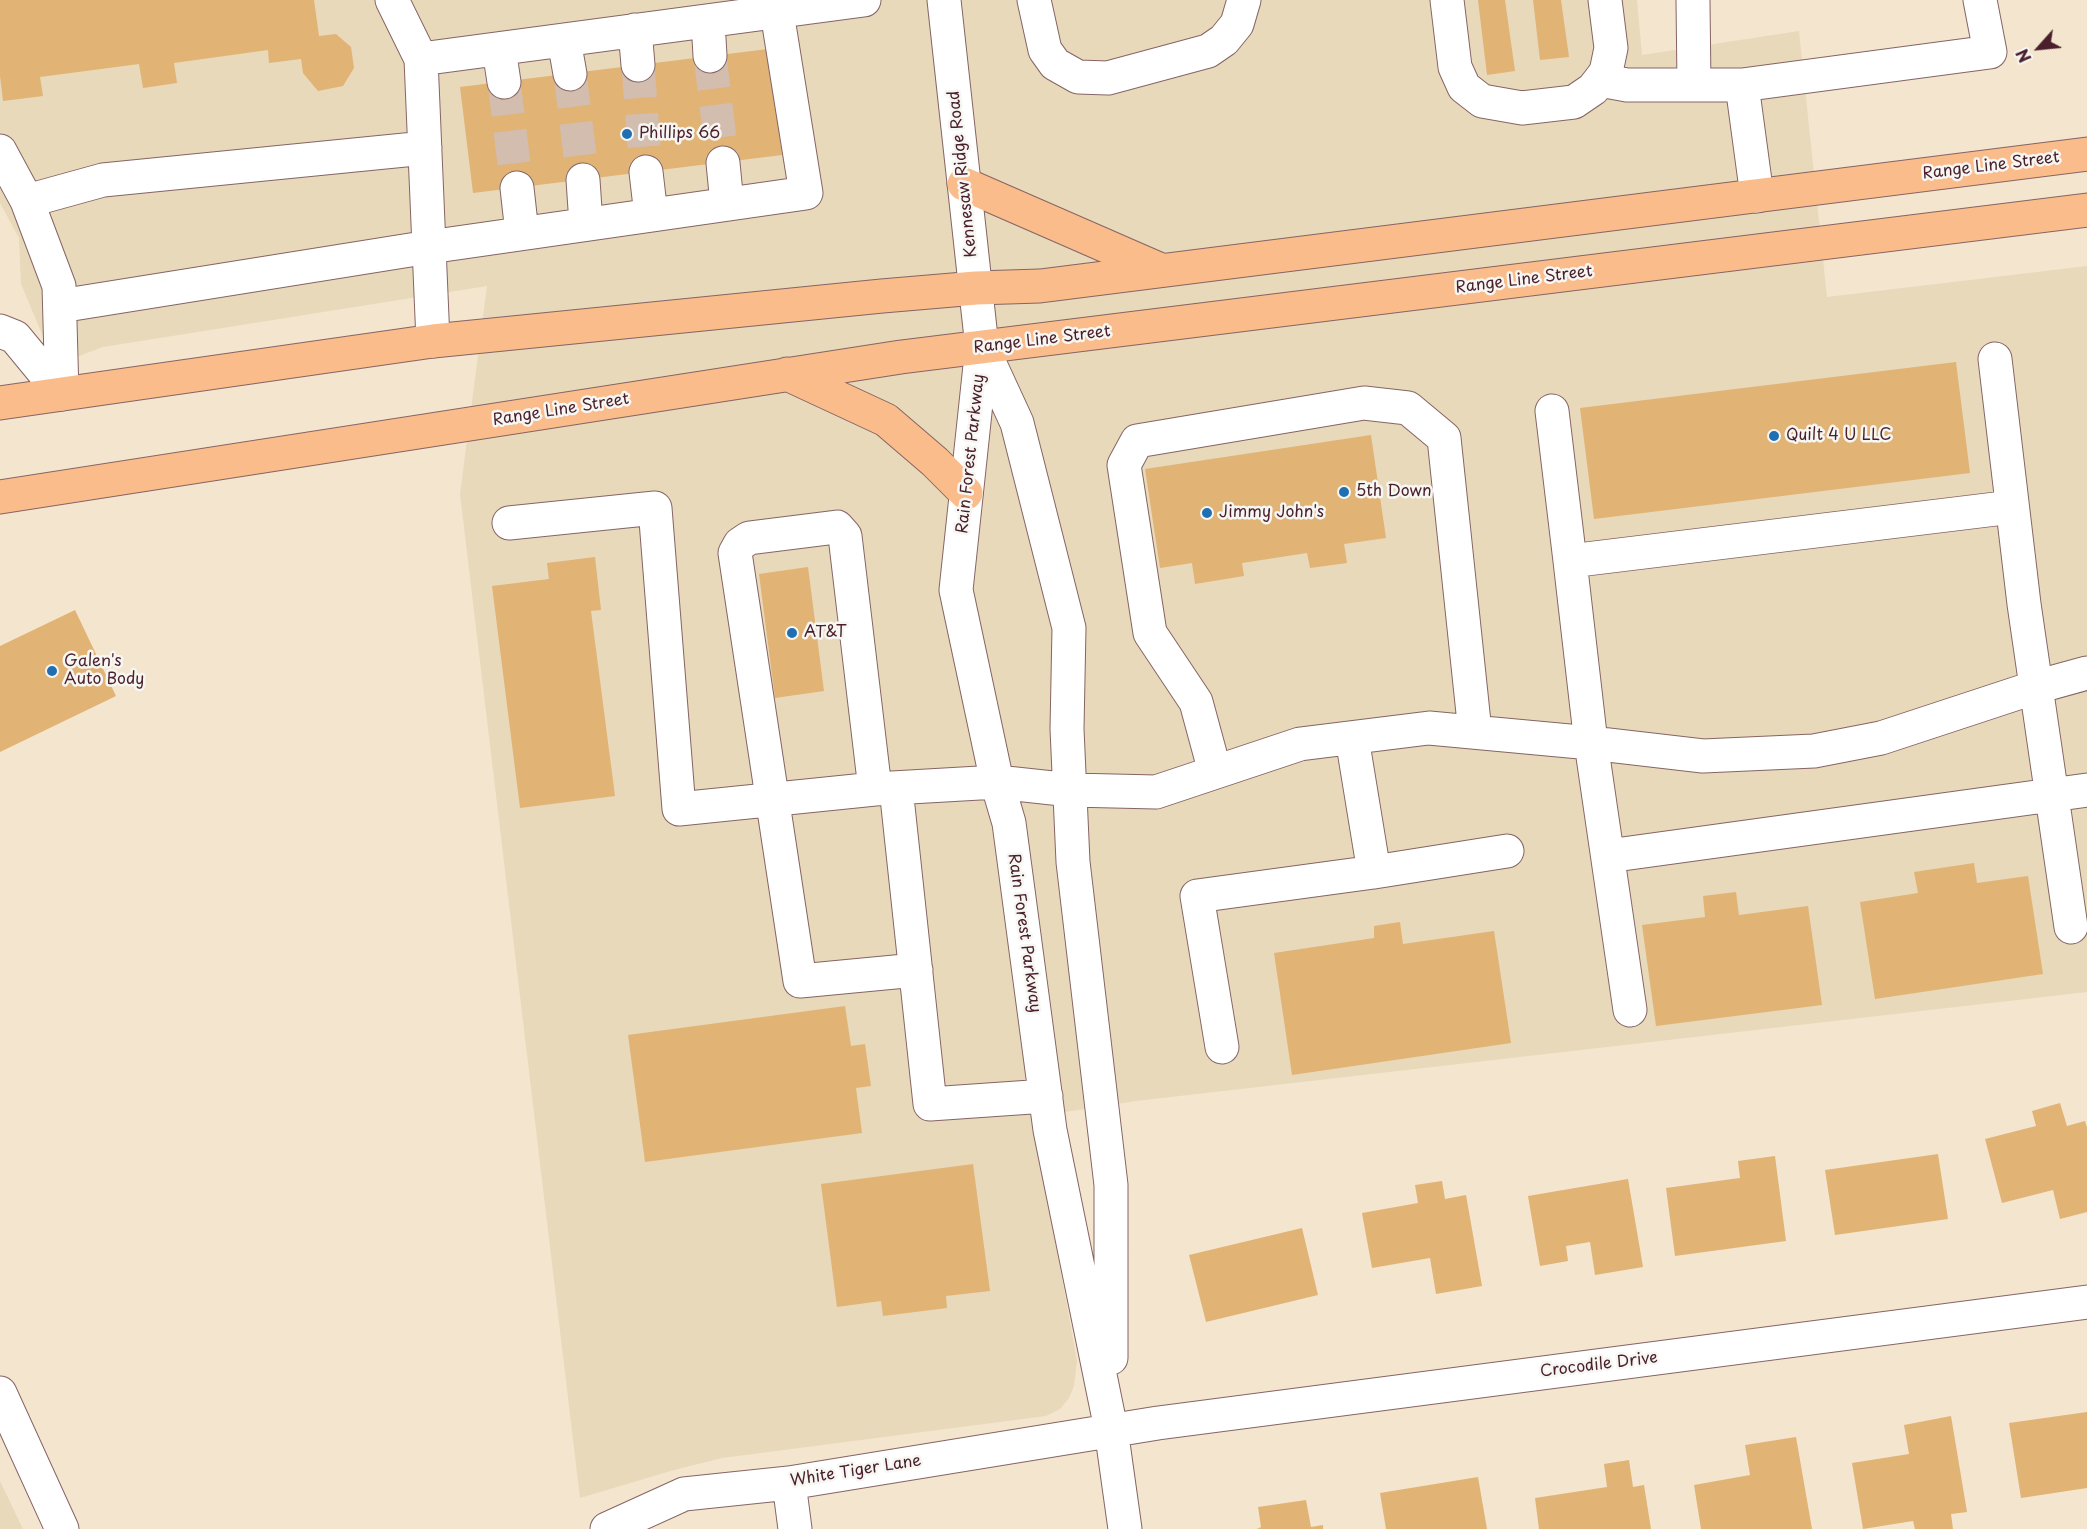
<!DOCTYPE html>
<style>
body{margin:0}
#map{position:relative;width:2087px;height:1529px;overflow:hidden;background:#f4e5cf;font-family:"Playpen Sans",sans-serif}
canvas{display:block}
.north{position:absolute;left:2009px;top:18px;width:60px;height:60px;-webkit-text-stroke:4px #f6f6f2;paint-order:stroke;rotate:243deg;font-size:16px;font-weight:700;line-height:24px;text-align:center;color:#4a1f2b}
.north::after{content:'';display:block;margin:auto;width:21px;height:27px;background:#4a1f2b;clip-path:polygon(50% 0,100% 100%,50% 72%,0 100%)}
</style>
<div id="map">
<canvas width="2087" height="1529"></canvas>
<div class="north">N</div>
</div>
<script>
const g = document.querySelector('canvas').getContext('2d');
g.lineJoin = 'round';
function fill(path, color) { g.fillStyle = color; g.fill(path, 'evenodd'); }
const shape = rows => new Path2D(rows.map(r => 'M' + r).join(''));
function stroke(path, color, width, dash) { g.strokeStyle = color; g.lineWidth = width; g.lineCap = dash ? 'butt' : 'round'; g.setLineDash(dash || []); g.stroke(path); }
function write(font, color, halo, rows, align = 'center') {
  g.font = font + ' "Playpen Sans",sans-serif'; g.lineWidth = 5; g.setLineDash([]); g.textBaseline = 'middle'; g.strokeStyle = halo; g.fillStyle = color; for (const [text, x, y, turn = 0] of rows) {
    g.save(); g.translate(x, y); g.rotate((+turn || 0) * Math.PI / 180); g.textAlign = isNaN(turn) ? turn : align; if (halo) g.strokeText(text, 0, 0); g.fillText(text, 0, 0); g.restore();
  }
}
fill(shape([
 [0,0,1637,0,1642,55,1799,31,1827,297,2087,266,2087,992,1136,1101,1033,1117,1077,1361,1074,1386,1069,1398,1060,1409,1046,1416,722,1458,674,1470,580,1498,460,494,487,286,103,347,55,365,21,284,19,238,0,203],
 [0,1481,23,1529,0,1529]
]), '#e8d9ba');
fill(shape([
 [0,0,314,0,319,36,336,34,351,47,354,68,343,86,318,91,303,73,301,59,269,63,268,50,174,63,177,83,143,88,139,64,40,77,43,96,3,101,0,76],
 [1478,0,1505,0,1515,71,1487,75],
 [1533,0,1561,0,1569,57,1540,60],
 [768,49,782,155,473,193,460,87],
 [1956,362,1970,473,1594,519,1580,408],
 [1371,435,1386,538,1344,544,1347,563,1310,568,1307,553,1242,563,1244,576,1195,584,1192,563,1160,568,1145,469],
 [595,557,601,610,591,611,615,796,520,808,492,586,549,579,547,563],
 [808,567,824,691,775,698,759,574],
 [75,610,116,696,0,752,0,646],
 [1974,863,1977,883,2028,876,2043,974,1875,999,1860,902,1918,893,1914,872],
 [1736,892,1739,915,1808,906,1822,1005,1656,1026,1642,925,1705,917,1703,896],
 [1400,922,1403,944,1494,931,1511,1043,1292,1075,1274,953,1374,938,1374,926],
 [845,1006,851,1046,865,1044,871,1086,856,1088,862,1133,645,1162,628,1035],
 [2060,1103,2067,1126,2085,1121,2087,1128,2087,1212,2060,1219,2053,1190,2002,1203,1985,1139,2036,1126,2032,1111],
 [1938,1154,1948,1219,1835,1235,1825,1170],
 [1775,1156,1786,1241,1675,1256,1666,1188,1740,1178,1738,1161],
 [973,1164,990,1291,946,1296,947,1308,883,1316,881,1301,837,1307,821,1184],
 [1628,1179,1643,1267,1595,1275,1590,1242,1566,1246,1568,1261,1540,1266,1528,1196],
 [1442,1181,1445,1199,1466,1195,1482,1286,1436,1294,1430,1258,1372,1268,1362,1213,1418,1203,1415,1185],
 [1302,1228,1318,1295,1206,1322,1189,1255],
 [2087,1412,2087,1488,2021,1498,2009,1423],
 [1951,1416,1967,1512,1951,1514,1953,1529,1915,1529,1913,1521,1863,1529,1852,1463,1909,1454,1904,1425],
 [1796,1437,1812,1529,1701,1529,1694,1485,1750,1475,1745,1445],
 [1629,1460,1633,1487,1644,1485,1651,1529,1539,1529,1535,1498,1607,1487,1604,1464],
 [1478,1477,1487,1529,1386,1529,1380,1493],
 [1306,1500,1311,1527,1323,1525,1323,1529,1257,1529,1261,1527,1258,1507]
]), '#e1b375');
stroke(shape([
 [710,56,723,163],
 [638,65,646,172],
 [570,74,583,180],
 [504,82,517,188]
]), '#d2bdae', 33, [33, 16]);
const minor = shape([
 [392,0,421,59],
 [944,0,982,347,956,590,997,782,1009,823,1050,1130,1111,1429,1125,1529],
 [1034,0,1045,50,1055,64,1078,77,1108,78,1208,51,1224,40,1237,24,1244,0],
 [1447,0,1455,67,1464,87,1482,101,1522,108,1574,102,1593,89,1600,80,1606,72,1611,48,1605,0],
 [1693,1,1694,85],
 [708,21,710,56],
 [635,30,638,65],
 [564,40,570,74],
 [499,49,504,82],
 [1600,80,1627,85,1742,85,1757,196],
 [1742,85,1990,52,1980,0],
 [0,151,27,201,59,286,62,394],
 [723,163,727,204],
 [646,172,651,215],
 [583,180,586,224],
 [517,188,522,233],
 [27,201,103,180,425,148],
 [60,306,429,247,806,193,775,0],
 [0,331,15,337,62,394],
 [433,341,421,59,864,0],
 [982,347,1017,423,1069,628,1067,729,1073,862,1111,1185,1111,1358],
 [1995,359,2024,604,2071,927],
 [1552,411,1570,561],
 [509,523,655,508,679,809,875,789,997,782,1071,790,1156,792,1300,744,1429,728,1591,743,1703,756,1814,751,1881,738,2036,687,2087,673],
 [1215,772,1196,702,1150,633,1124,465,1137,441,1364,403,1408,408,1444,438,1475,732],
 [896,788,930,1104,1046,1096],
 [875,789,845,536,837,527,749,538,740,544,735,553,800,981,916,970],
 [1608,856,2087,790],
 [1374,872,1507,851],
 [1630,1010,1591,743,1570,561,2012,507],
 [1222,1047,1197,896,1374,872,1352,738],
 [0,1393,62,1529],
 [789,1483,795,1529],
 [607,1529,684,1494,789,1483,1158,1423,2087,1302]
]);
const major = shape([
 [964,184,1161,270],
 [787,374,886,420,935,462,966,493],
 [0,403,433,341,882,296,976,288,1040,286,2087,154],
 [0,497,901,357,2087,210]
]);
stroke(minor, '#866464', 35);
stroke(major, '#866464', 35);
stroke(minor, '#fff', 33);
stroke(major, '#fabc8b', 33);
for (const [x, y, r, color] of [
 [627,134,6,"#1f6fb2"],
 [1774,436,6,"#1f6fb2"],
 [1344,492,6,"#1f6fb2"],
 [1207,513,6,"#1f6fb2"],
 [792,633,6,"#1f6fb2"],
 [52,671,6,"#1f6fb2"]
]) { const dot = new Path2D(); dot.arc(x, y, r, 0, 2 * Math.PI); g.fillStyle = color; g.fill(dot); stroke(dot, '#f6f6f2', 2); }
write('16px', '#4a1f2b', '#f6f6f2', [
 ["Phillips 66",639,134],
 ["Quilt 4 U LLC",1786,436],
 ["5th Down",1356,492],
 ["Jimmy John's",1219,513],
 ["AT&T",804,633],
 ["Galen's",64,662],
 ["Auto Body",64,680]
], 'left');
write('16px', '#4a1f2b', '#f6f6f2', [
 ["Range Line Street",1991,166,-7],
 ["Kennesaw Ridge Road",963,174,-96],
 ["Range Line Street",1524,280,-7],
 ["Range Line Street",1042,340,-7],
 ["Range Line Street",561,410,-9],
 ["Rain Forest Parkway",971,454,-84],
 ["Rain Forest Parkway",1024,933,82],
 ["Crocodile Drive",1599,1365,-7],
 ["White Tiger Lane",856,1471,-9]
]);
</script>
